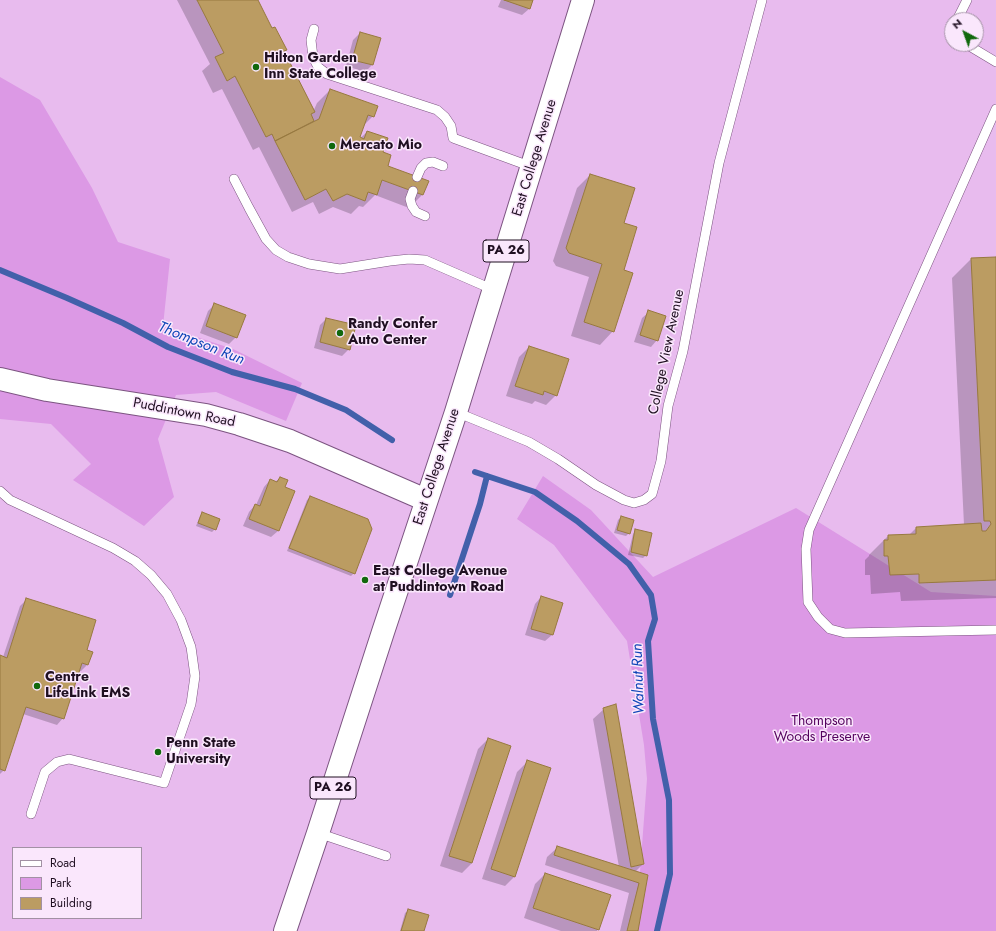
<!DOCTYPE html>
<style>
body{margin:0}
#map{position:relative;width:996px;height:931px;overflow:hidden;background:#e8bbee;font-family:Jost,sans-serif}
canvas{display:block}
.legend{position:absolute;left:12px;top:847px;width:130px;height:72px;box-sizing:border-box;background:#fae7fc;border:1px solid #a291a4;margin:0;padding:5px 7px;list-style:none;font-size:12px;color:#1f0f21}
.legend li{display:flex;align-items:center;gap:8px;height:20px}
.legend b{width:20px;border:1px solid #a291a4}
.north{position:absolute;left:944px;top:12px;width:40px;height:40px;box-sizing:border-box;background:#fae7fc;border:1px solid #a291a4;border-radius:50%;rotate:319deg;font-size:11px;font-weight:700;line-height:16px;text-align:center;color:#1f0f21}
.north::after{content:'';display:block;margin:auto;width:14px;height:18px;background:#11680d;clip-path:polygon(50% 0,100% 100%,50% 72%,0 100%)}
</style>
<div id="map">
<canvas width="996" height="931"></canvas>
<ul class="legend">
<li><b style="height:5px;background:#fff"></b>Road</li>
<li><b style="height:11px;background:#dc99e5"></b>Park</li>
<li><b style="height:11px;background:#bb9c62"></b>Building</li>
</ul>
<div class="north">N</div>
</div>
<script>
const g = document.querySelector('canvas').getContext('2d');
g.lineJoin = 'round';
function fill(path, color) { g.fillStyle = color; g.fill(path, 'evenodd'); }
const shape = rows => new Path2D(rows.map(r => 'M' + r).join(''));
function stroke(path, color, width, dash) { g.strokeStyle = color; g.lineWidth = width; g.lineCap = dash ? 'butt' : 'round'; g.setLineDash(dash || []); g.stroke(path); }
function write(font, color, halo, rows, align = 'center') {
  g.font = font + ' Jost,sans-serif'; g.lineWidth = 3; g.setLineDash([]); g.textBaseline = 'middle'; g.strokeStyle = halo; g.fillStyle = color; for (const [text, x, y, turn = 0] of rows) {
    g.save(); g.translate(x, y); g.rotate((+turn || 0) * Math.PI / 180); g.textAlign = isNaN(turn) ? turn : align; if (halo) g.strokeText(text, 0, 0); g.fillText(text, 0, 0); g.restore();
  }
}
fill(shape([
 [0,77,40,100,92,188,118,242,170,259,163,326,233,349,302,383,286,421,216,392,176,395,158,439,174,497,144,526,73,480,91,464,51,424,0,419],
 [543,476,591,510,653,577,796,508,931,592,996,596,996,931,628,931,633,920,640,872,647,779,644,745,627,641,554,545,517,519]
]), '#dc99e5');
fill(shape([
 [177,0,257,0,313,112,317,103,330,90,373,116,363,126,357,141,367,132,382,152,386,167,423,194,409,208,375,195,363,207,359,206,351,214,333,207,319,214,313,202,292,212,259,147,253,150,222,89,213,93,202,71,210,64],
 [501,0,532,0,529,9,522,15,498,7],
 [360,33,379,39,372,65,365,72,346,66,353,40],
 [590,175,623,224,622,271,613,331,600,345,571,336,589,277,556,266,553,261,577,188],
 [996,258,996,598,901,601,900,592,871,594,870,575,865,575,865,560,869,556,869,555,888,536,909,535,916,528,964,525,952,278,971,259],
 [215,304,236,337,229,344,200,333,208,311],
 [649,312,657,340,651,347,634,342,642,318],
 [326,319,349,349,342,356,314,348,320,325],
 [529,347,556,395,546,405,535,401,532,404,506,396,519,357],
 [280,478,284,488,293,491,278,531,271,537,243,526,249,512,255,505,256,505,264,487,270,480,275,482],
 [310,497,354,573,351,576,287,551,307,500],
 [203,513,215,529,212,532,196,526,200,516],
 [621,517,629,533,626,536,614,533,618,520],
 [636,530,646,555,643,558,628,555,633,534],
 [541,597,552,635,545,641,525,635,535,604],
 [27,599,86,651,87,665,81,671,79,671,63,718,57,725,23,714,4,770,0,774,0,656,3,657,20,606],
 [604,709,643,864,635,872,646,876,637,931,620,931,629,893,545,865,547,857,558,847,619,867,593,719],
 [488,739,472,863,462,873,440,866,478,749],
 [527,762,515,876,505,886,482,879,517,772],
 [545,874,609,896,597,931,561,931,524,918,535,884],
 [409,910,423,931,400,931,405,913]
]), '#0003');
stroke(shape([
 [0,270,67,298,123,323,168,347,232,372,295,389,346,410,392,440],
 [475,472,535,492,577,521,629,564,651,595,655,619,648,641,653,719,669,800,670,874,657,931],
 [450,595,480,504,487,476]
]), '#4260aa', 6);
const building = shape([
 [197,0,258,0,272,28,275,27,287,50,284,51,315,112,311,114,314,121,275,141,272,134,266,137,235,76,227,81,215,57,224,53,197,0],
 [504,0,533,0,530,9,504,0],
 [360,32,381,38,373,65,352,60,360,32],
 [330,89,378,106,374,117,368,115,360,137,364,139,367,131,388,138,383,152,391,155,388,166,429,181,423,195,382,180,377,195,368,192,365,201,347,194,333,201,326,189,305,200,275,141,319,119,330,89],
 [590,174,635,188,624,223,637,227,624,270,633,273,614,332,584,322,602,264,569,253,566,248,590,174],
 [996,257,996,580,919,583,919,574,890,575,888,556,884,556,884,540,888,540,888,535,916,534,916,527,981,523,982,531,986,531,991,524,990,521,984,521,971,258,996,257],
 [214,303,246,315,237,338,206,326,214,303],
 [648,310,666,316,658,341,640,335,648,310],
 [326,318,356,325,350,350,320,342,326,318],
 [529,346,569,359,557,396,544,391,543,395,515,386,529,346],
 [280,477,288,480,285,487,295,491,279,531,249,519,255,504,260,506,270,479,277,482,280,477],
 [310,496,368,519,372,529,355,574,289,548,310,496],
 [202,512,220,519,216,530,198,523,202,512],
 [621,516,634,520,630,534,617,530,621,516],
 [635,529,652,533,647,556,631,552,635,529],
 [541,596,563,603,553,635,531,629,541,596],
 [26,598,96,620,87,650,93,652,88,665,82,663,64,719,26,707,5,771,0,769,0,655,7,658,26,598],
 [616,704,644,864,631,867,603,708,616,704],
 [488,738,511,746,472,863,449,856,488,738],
 [527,760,551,768,515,877,491,869,527,760],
 [557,846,648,875,638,931,627,931,639,883,554,855,557,846],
 [545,873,611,895,599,930,533,908,545,873],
 [408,909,429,915,424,931,401,931,408,909]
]);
fill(building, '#bb9c62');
stroke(building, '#97793f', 1);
const service = shape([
 [957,20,967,0],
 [314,29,311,40,313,57,318,67,327,74,437,110,445,117,451,126,453,138,532,167],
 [966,44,996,62],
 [996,109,809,530,806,549,808,602,818,617,830,629,845,633,996,630],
 [417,177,421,168,426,163,433,162,443,166],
 [234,179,249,208,266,239,276,250,288,257,309,264,340,269,390,261,409,259,425,260,494,290],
 [413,191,410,199,412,206,416,212,425,216],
 [456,412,529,442,558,459,596,485,624,500,634,503,644,500,652,494,661,461,668,406,683,351,719,163,762,0],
 [0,491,10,500,113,548,135,561,151,575,167,594,181,620,191,647,195,676,191,704,164,783,69,759,57,762,45,772,31,814],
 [318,833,386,856]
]);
const tertiary = shape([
 [0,379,47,390,206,415,239,424,290,441,426,500]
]);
const primary = shape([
 [285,931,318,833,383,632,456,412,583,0]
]);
stroke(service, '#7c5481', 10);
stroke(tertiary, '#7c5481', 24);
stroke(primary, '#7c5481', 24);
stroke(service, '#fff', 9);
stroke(tertiary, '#fff', 22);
stroke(primary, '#fff', 22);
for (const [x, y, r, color] of [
 [256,67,4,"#11680d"],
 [332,146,4,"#11680d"],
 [340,333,4,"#11680d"],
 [365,580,4,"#11680d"],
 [37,686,4,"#11680d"],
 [158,752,4,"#11680d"]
]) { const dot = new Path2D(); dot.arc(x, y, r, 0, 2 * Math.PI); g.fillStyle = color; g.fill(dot); stroke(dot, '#fae7fc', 1.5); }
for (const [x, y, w] of [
 [506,251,46],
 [333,788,46]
]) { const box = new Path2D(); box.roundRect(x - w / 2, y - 11, w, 22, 3); g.fillStyle = '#fae7fc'; g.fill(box); stroke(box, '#1f0f21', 1); }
write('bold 13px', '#1f0f21', null, [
 ["PA 26",506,251],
 ["PA 26",333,788]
]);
write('bold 14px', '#1f0f21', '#fae7fc', [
 ["Hilton Garden",264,59],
 ["Inn State College",264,75],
 ["Mercato Mio",340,146],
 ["Randy Confer",348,325],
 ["Auto Center",348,341],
 ["East College Avenue",373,572],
 ["at Puddintown Road",373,588],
 ["Centre",45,678],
 ["LifeLink EMS",45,694],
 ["Penn State",166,744],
 ["University",166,760]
], 'left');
write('14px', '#1f0f21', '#fae7fc', [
 ["East College Avenue",535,158,-73],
 ["College View Avenue",667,352,-78],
 ["Puddintown Road",184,413,11],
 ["East College Avenue",437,467,-72]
]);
write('14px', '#54025e', '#fae7fc', [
 ["Thompson",822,722],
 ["Woods Preserve",822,738]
]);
write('italic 15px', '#0e45b7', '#fae7fc', [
 ["Thompson Run",201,344,22],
 ["Walnut Run",639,679,-92]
]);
</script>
